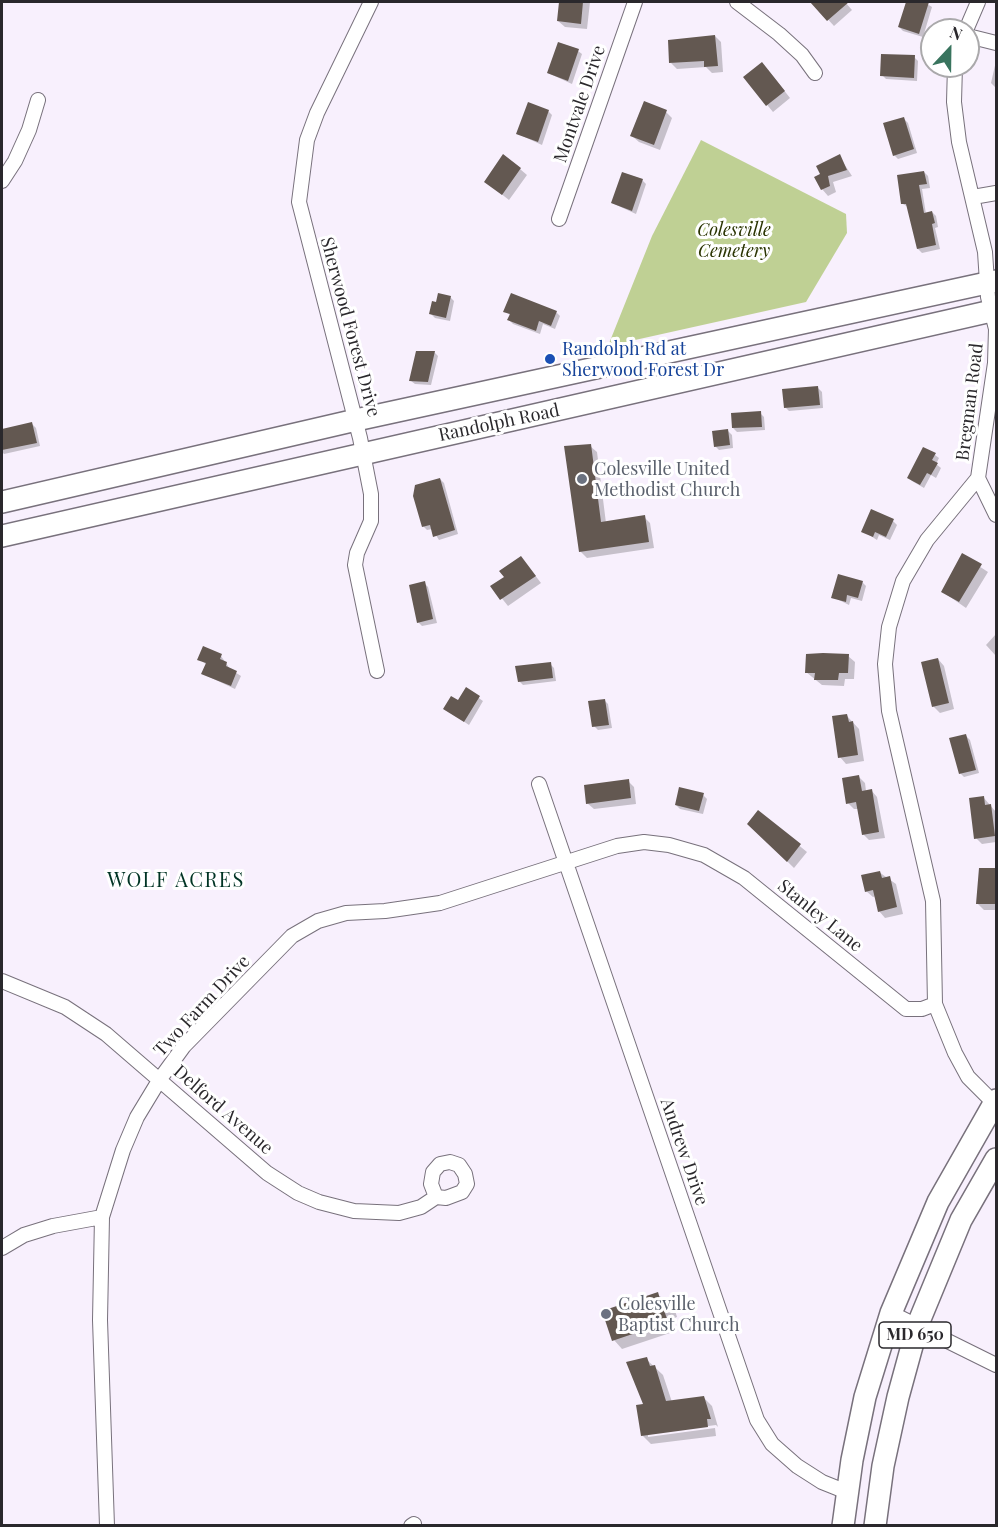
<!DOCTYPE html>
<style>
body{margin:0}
#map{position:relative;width:998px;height:1527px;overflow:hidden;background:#f8f0fd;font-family:"Playfair Display",serif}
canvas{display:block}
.frame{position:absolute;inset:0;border:3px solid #2a282c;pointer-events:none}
.north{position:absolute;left:920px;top:18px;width:60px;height:60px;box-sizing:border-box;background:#fff;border:2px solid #aaa9ab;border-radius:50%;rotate:22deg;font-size:16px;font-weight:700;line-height:24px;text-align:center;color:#2a282c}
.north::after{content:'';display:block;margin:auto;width:21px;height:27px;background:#39745e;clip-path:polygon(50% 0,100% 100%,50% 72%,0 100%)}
</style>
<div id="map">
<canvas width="998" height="1527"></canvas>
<div class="frame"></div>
<div class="north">N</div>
</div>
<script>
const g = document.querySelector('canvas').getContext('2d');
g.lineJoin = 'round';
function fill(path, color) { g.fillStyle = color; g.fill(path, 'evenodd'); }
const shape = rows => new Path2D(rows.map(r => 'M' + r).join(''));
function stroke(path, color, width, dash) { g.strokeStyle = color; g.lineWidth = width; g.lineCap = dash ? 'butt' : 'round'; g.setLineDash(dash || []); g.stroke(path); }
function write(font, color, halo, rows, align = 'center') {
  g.font = font + ' "Playfair Display",serif'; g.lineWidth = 6; g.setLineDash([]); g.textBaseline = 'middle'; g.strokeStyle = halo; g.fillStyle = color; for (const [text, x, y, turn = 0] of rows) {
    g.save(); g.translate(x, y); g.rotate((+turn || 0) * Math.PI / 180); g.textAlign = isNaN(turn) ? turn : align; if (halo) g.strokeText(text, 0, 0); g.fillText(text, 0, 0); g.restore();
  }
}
fill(shape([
 [701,140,846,214,847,233,806,302,608,346,652,236]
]), '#bfd094');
fill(shape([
 [560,2,590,2,587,29,565,27,558,21],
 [812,2,845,2,852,10,834,26],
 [907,2,924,2,932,7,923,37,903,31,899,27],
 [715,36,721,42,723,72,712,73,706,67,677,69,671,63],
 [578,51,582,54,572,84,548,73],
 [914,57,918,61,917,81,886,79,882,75],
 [996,61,996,88,991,83],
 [768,70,790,98,773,112,745,78],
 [548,111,552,115,542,145,518,134],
 [666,112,672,118,660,150,639,142,632,136],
 [904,119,908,123,917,153,898,159,894,155],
 [839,156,852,176,833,182,836,192,828,196,822,189,822,175],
 [520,169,527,175,509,200,486,182],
 [924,172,928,176,930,188,922,189,926,214,932,212,936,216,938,227,935,228,940,249,922,253,918,249,908,207,903,204],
 [642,180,646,184,636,214,612,203],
 [450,297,454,301,450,321,435,318,431,314,438,304],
 [505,311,556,312,560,316,555,329,543,324,540,334,513,324,509,320,511,316],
 [434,352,438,356,431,385,415,384,411,381],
 [818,388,822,392,823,408,789,411,785,407],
 [760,413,764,417,765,430,737,432,733,428],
 [32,424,36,428,40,446,4,454,2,452,2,430],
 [728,431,732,435,733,448,719,450,715,446],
 [590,446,597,452,606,523,644,517,650,523,654,548,587,558,580,551],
 [935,455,939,458,936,464,941,468,936,478,931,475,924,488,912,481,908,477],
 [440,479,444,483,458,534,439,540,432,529,427,530,423,526],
 [893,521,897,525,890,540,879,535,877,540,863,531],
 [962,555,988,572,966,608,943,592],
 [521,557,541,583,508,606,492,586,506,577],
 [862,582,866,586,862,601,851,598,849,605,833,597],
 [424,583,428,587,437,623,422,626,418,622],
 [996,634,996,656,986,645],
 [221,656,230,669,241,676,235,689,203,674,207,665,199,659],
 [848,656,855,662,854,679,845,679,844,686,822,685,806,672],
 [938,659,944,666,954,709,940,713,933,706],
 [550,664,554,668,556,681,523,685,519,681],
 [466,689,483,701,469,725,445,709,458,702],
 [604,700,608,704,612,728,598,730,594,726],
 [847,716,859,729,864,761,846,764,840,757],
 [966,736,970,740,979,773,964,777,960,773],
 [858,776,865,783,866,791,871,790,877,797,885,838,869,840,863,834,858,809,854,809,848,803],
 [628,781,634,787,636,804,594,809,587,803],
 [703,795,707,799,703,814,680,809,676,805],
 [984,798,996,812,996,842,982,844,976,838],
 [758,812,807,852,794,868,749,824],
 [980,869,996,869,996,910,984,910,977,903],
 [879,872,896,884,903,914,885,918,879,911,876,896,873,897,866,891],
 [657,1294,674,1307,677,1317,672,1319,676,1331,622,1349,614,1340],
 [646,1359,663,1375,672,1402,703,1397,712,1406,718,1427,716,1425,648,1434,648,1437,715,1428,716,1436,651,1444,642,1435]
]), '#0003');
fill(shape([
 [559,2,583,2,581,24,557,21],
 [810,2,849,2,827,21],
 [906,2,929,2,919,34,898,27],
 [715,35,718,66,704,67,704,61,669,63,668,40],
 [558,42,579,49,568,81,547,73],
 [881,54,915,55,914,78,880,76],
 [762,62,785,91,766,106,743,77],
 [644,101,667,110,654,145,630,136],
 [528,102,549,110,538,142,516,134],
 [904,117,914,149,893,156,883,123],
 [503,154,521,168,502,195,484,182],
 [840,154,847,170,828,176,830,186,821,190,814,177,820,174,816,166],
 [924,171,927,184,919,185,924,213,932,211,935,223,932,224,936,245,917,249,906,204,901,204,897,175],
 [622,172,643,179,632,211,611,203],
 [438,293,451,296,446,318,429,314,432,301,436,302],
 [511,293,557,311,551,326,539,321,536,331,507,320,510,314,503,312],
 [416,351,435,351,428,382,409,381],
 [818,386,820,405,784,408,782,389],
 [761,411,762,427,732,428,731,413],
 [32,422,37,443,2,450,2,429],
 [728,429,730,445,714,447,712,431],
 [591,444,601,522,645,515,649,542,579,552,564,446],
 [923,447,936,453,932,460,938,463,931,475,927,473,920,485,907,478],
 [440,478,455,530,433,537,430,525,422,527,413,496,415,485],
 [871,509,894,519,886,537,875,532,873,537,861,532],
 [962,553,982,564,959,602,941,592],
 [521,556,536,576,500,600,490,586,504,577,499,571],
 [838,574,863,581,858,598,847,595,846,602,831,598],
 [425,581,433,619,417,623,409,585],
 [203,646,222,654,220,659,227,662,226,666,237,671,231,686,201,674,206,663,197,660],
 [823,653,849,654,848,673,839,673,838,680,814,680,815,673,805,673,806,654],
 [938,658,949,703,932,707,921,662],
 [551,662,553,678,518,682,515,666],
 [466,687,480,696,464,722,443,709,451,696,458,700],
 [605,699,609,725,592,727,588,701],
 [847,714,849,722,853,721,858,755,838,758,832,716],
 [966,734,976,770,959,774,949,738],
 [859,775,862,791,872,789,879,832,862,835,856,802,846,804,842,778],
 [629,779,631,798,586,804,584,785],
 [679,787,704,793,699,811,675,805],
 [984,796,985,805,991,804,995,836,974,839,969,798],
 [758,810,801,844,787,862,747,824],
 [979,868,996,868,996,904,976,904],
 [880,871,882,878,890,876,897,907,878,912,873,890,865,892,861,875],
 [658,1292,660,1299,666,1297,670,1308,664,1310,668,1322,612,1341,602,1311],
 [647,1357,650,1366,655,1365,666,1401,704,1396,711,1419,707,1419,708,1427,641,1436,636,1405,643,1404,626,1362]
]), '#635851');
const minor = shape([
 [371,2,317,113,307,140,299,202,360,438,371,494,371,521,357,553,355,565,377,671],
 [737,2,779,34,802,55,815,73],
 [966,30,978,2],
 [968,36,996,43],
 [955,66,954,102,959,142,985,252,988,297,996,329,995,363,978,478,927,540,903,581,889,627,885,664,889,711,933,901,935,1004,955,1053,968,1077,994,1103],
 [2,181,15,161,29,130,38,100],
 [973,197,996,193],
 [559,219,635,2],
 [978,478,996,515],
 [539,784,757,1420,772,1444,797,1466,822,1482,847,1492],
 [2,981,65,1007,106,1034,267,1173,298,1193,319,1202,354,1211,399,1213,421,1207,436,1197,446,1198,462,1192,467,1184,465,1174,459,1165,450,1162,440,1164,433,1172,431,1184,436,1197],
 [2,1248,24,1235,53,1226,102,1217],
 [891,1313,996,1365],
 [107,1526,100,1320,102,1217,123,1150,137,1117,160,1079,184,1046,292,936,318,921,346,913,385,911,440,903,617,846,644,842,669,845,704,855,744,878,906,1009,922,1009,935,1004],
 [411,1526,414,1524]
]);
const primary = shape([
 [2,502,356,420,996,281],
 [2,536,996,310],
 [843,1526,852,1460,865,1397,891,1313,938,1202,996,1100],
 [875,1526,883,1466,898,1397,918,1324,961,1220,996,1159]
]);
stroke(minor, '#78717c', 16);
stroke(primary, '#78717c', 24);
stroke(minor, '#fff', 14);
stroke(primary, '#fff', 21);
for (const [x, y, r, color] of [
 [550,359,6,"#1a4fb4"],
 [582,479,6,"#6b7280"],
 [606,1314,6,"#6b7280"]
]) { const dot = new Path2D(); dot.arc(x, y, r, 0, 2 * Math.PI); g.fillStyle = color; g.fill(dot); stroke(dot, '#fff', 2); }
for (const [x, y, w] of [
 [915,1335,72]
]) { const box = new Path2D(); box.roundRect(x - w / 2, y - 13, w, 26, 4.5); g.fillStyle = '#fff'; g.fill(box); stroke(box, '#2a282c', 1.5); }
write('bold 16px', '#2a282c', null, [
 ["MD 650",915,1335]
]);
write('18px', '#2a282c', '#fff', [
 ["Montvale Drive",580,104,-71],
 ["Sherwood Forest Drive",350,327,75],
 ["Bregman Road",970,402,-83],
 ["Randolph Road",499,423,-12],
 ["Stanley Lane",820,916,39],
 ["Two Farm Drive",202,1006,-47],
 ["Delford Avenue",223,1110,41],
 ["Andrew Drive",684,1152,71]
]);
write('italic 18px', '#2a3402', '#fff', [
 ["Colesville",734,230],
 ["Cemetery",734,251]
]);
write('18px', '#164399', '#fff', [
 ["Randolph Rd at",562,349],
 ["Sherwood Forest Dr",562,370]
], 'left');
write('18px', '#5b616d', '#fff', [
 ["Colesville United",594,469],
 ["Methodist Church",594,490],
 ["Colesville",618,1304],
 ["Baptist Church",618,1325]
], 'left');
g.letterSpacing = '1.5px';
write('20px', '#003424', '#fff', [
 ["WOLF ACRES",176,881]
]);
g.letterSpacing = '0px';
</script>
